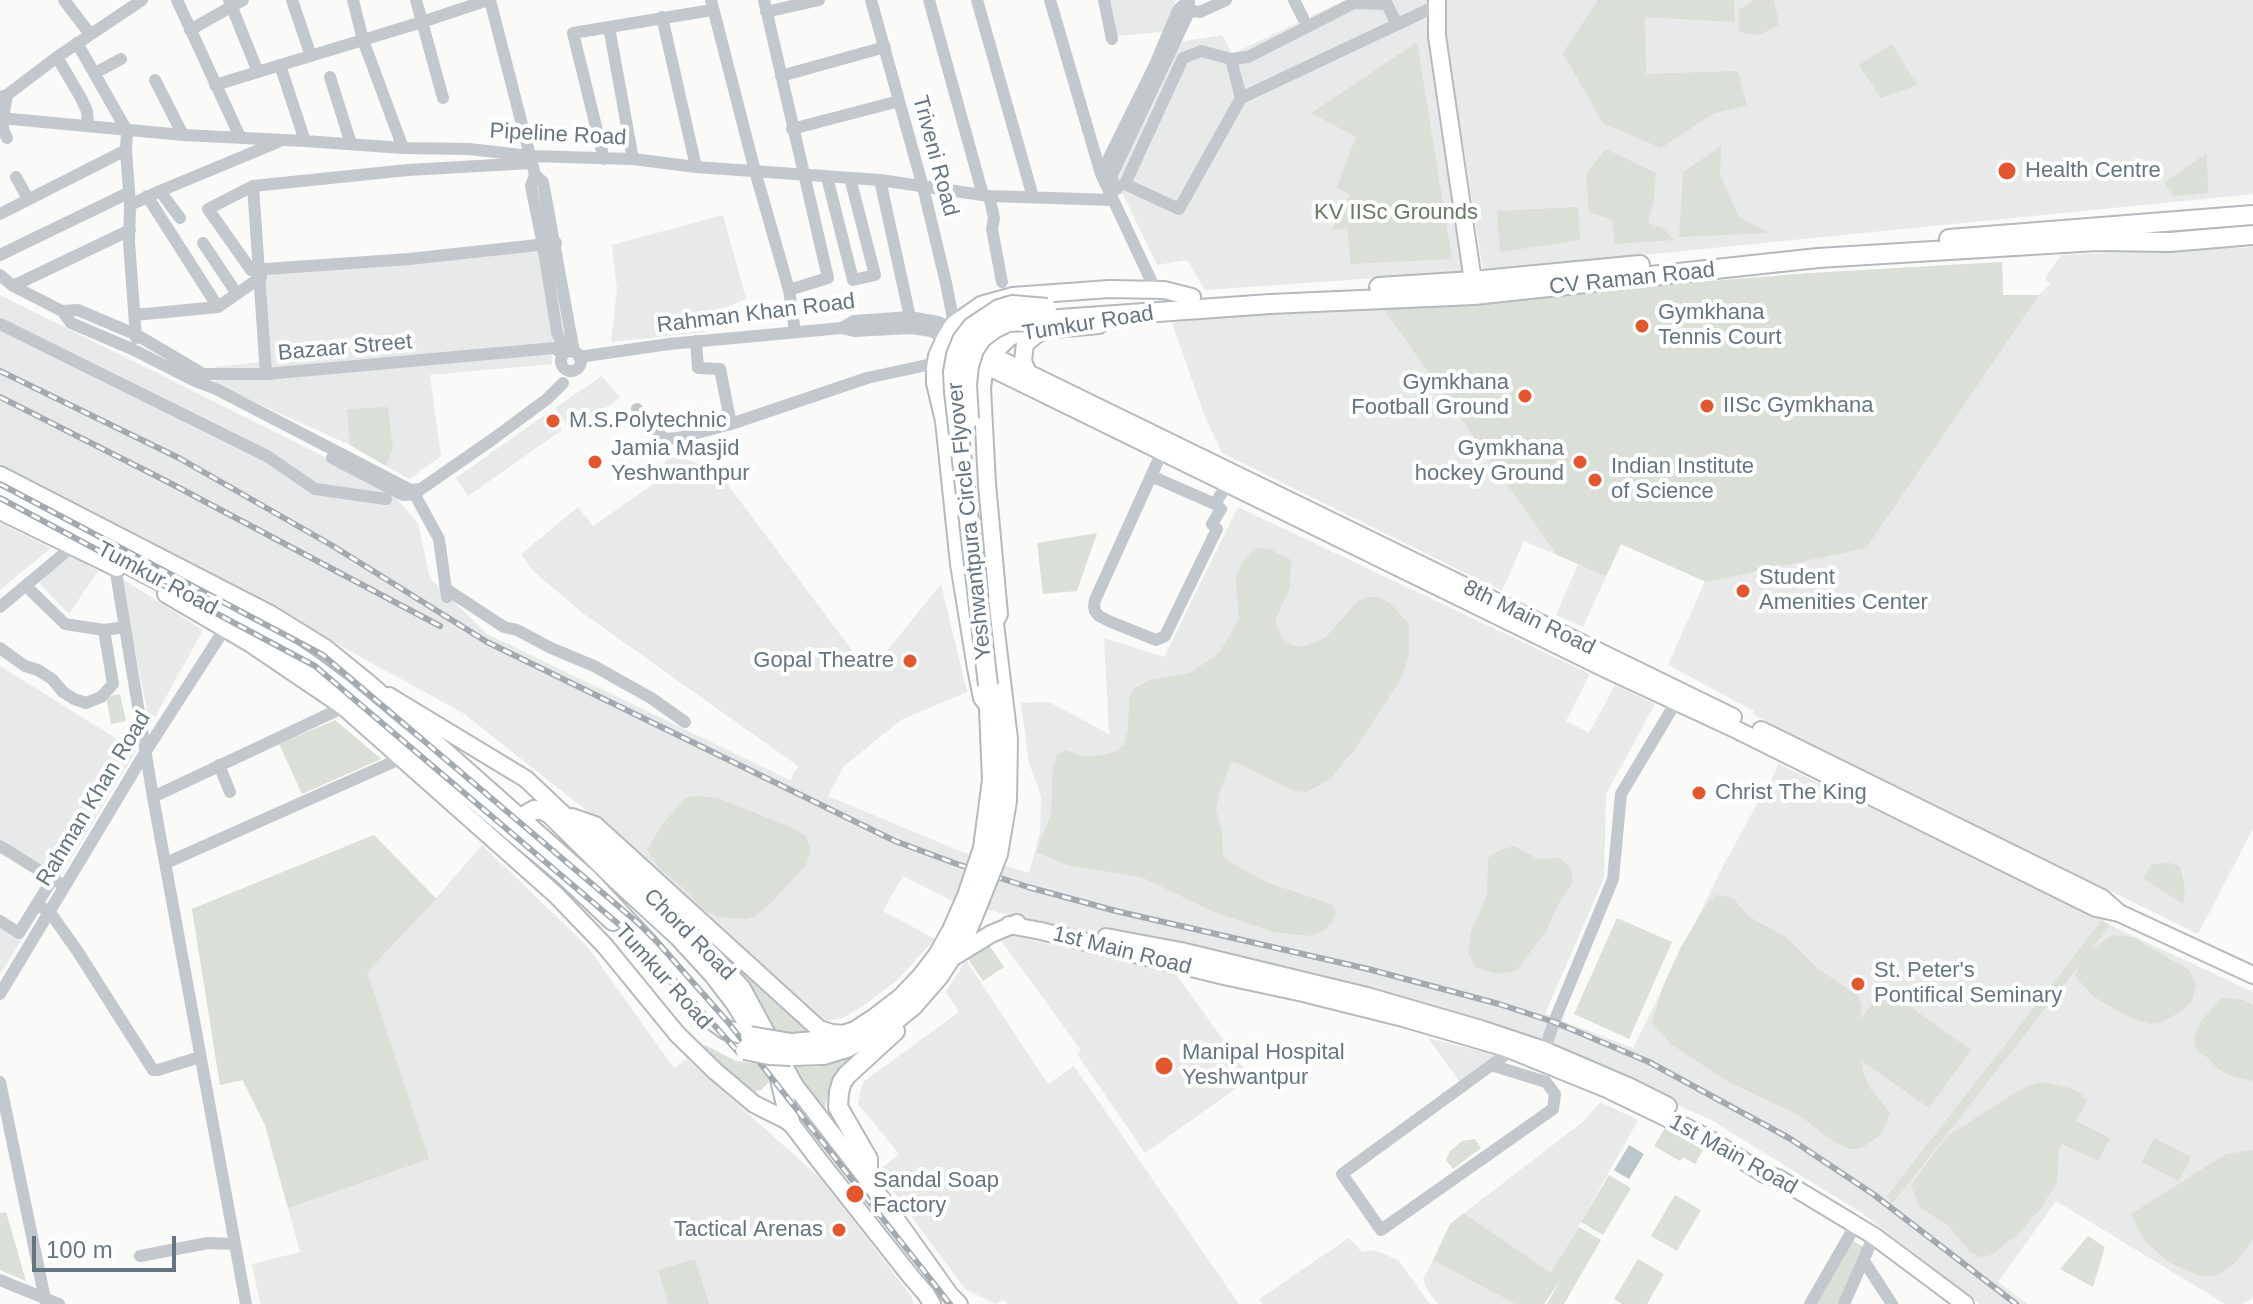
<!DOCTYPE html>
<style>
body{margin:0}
#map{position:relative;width:2253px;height:1304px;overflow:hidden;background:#fafaf8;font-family:Helvetica,sans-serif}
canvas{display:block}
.scale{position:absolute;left:32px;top:1236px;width:144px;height:36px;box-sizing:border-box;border:4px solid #657683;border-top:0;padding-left:10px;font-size:24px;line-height:28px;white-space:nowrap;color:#657683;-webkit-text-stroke:6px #fff;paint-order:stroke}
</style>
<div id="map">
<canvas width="2253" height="1304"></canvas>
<div class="scale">100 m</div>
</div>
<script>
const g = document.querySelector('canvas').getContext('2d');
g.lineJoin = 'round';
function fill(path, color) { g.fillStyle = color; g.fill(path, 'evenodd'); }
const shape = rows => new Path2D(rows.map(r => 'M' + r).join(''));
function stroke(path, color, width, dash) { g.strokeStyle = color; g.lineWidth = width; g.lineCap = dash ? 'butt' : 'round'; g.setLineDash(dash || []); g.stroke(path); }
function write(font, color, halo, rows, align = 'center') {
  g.font = font + ' Helvetica,sans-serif'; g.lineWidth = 8; g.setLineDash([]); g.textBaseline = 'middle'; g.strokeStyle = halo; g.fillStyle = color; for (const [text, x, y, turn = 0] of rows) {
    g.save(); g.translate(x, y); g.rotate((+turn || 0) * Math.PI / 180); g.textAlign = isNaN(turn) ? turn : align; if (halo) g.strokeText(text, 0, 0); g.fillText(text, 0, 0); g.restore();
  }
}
fill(shape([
 [1108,0,1176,0,1162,32,1116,36],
 [1345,0,1431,0,1430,17,1462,272,1205,290,1187,260,1157,265,1115,178,1179,42,1222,35,1232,54],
 [1443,0,2253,0,2253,194,1483,271,1442,9],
 [723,215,746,299,700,318,705,332,611,342,617,289,612,245],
 [2253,247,2253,829,2198,934,1790,734,1753,714,1754,711,1668,665,1705,581,1621,544,1583,627,1556,615,1578,564,1524,541,1502,591,1222,453,1205,417,1172,323,1270,310,1551,293,1812,273,2002,262,2003,295,2039,295,2050,284,2045,278,2061,255],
 [543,249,553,340,552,364,430,375,441,456,409,479,350,445,215,384,215,367,260,362,262,274],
 [0,295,389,489,418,524,430,578,487,634,790,780,798,766,584,614,533,571,521,554,578,507,593,526,652,485,670,453,706,467,713,465,869,673,941,584,967,692,901,720,844,766,828,796,962,852,1029,873,1040,833,1041,796,1029,763,1021,703,1049,702,1109,734,1104,638,1164,657,1238,507,1590,674,1566,721,1589,733,1615,685,1655,704,1606,794,1604,878,1545,1014,1633,1048,1723,866,1779,764,2102,920,1886,1197,1892,1202,2110,925,2253,992,2253,1297,2243,1304,2225,1304,2056,1201,1998,1282,2027,1304,1980,1304,1863,1214,1713,1121,1617,1078,1330,989,954,902,903,876,883,911,935,939,896,981,867,1003,843,1018,818,1022,633,851,582,807,463,713,237,589,0,469],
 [602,376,620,398,571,431,555,408],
 [549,412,562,430,468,496,456,478],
 [0,523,51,548,0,590],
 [68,554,98,571,69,614,39,583],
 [121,578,203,630,150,726],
 [0,666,136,751,60,877,0,840],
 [374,835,436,898,482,845,587,946,674,1068,687,1059,821,1179,912,1297,913,1304,260,1304,252,1264,300,1252,265,1125,242,1080,220,1085,192,909],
 [0,923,23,937,1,973,0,972],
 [1005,934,1175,973,1251,1078,1145,1153,1077,1054,1081,1050,1000,939],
 [966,960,1048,1084,1074,1066,1239,1304,1008,1304,1004,1300,995,1304,965,1289,878,1171,899,1154,858,1104,863,1082,959,1012,946,992],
 [1428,1038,1495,1055,1459,1081],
 [1600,1102,1638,1120,1552,1274,1464,1213,1584,1121],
 [1349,1238,1362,1252,1374,1250,1398,1260,1430,1304,1263,1304,1259,1299],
 [1433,1260,1515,1304,1438,1304,1428,1291,1423,1279]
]), '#e8e9e9');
fill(shape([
 [1598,0,1734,0,1735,22,1645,17,1646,74,1738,71,1747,105,1713,114,1661,148,1603,123,1563,53],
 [1754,0,1774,0,1779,25,1759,35,1739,32,1739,10],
 [1417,42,1452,259,1351,264,1347,228,1331,231,1350,195,1337,187,1356,137,1311,113],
 [1892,44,1917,85,1881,98,1859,65],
 [1721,146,1720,175,1739,217,1769,233,1679,237,1683,172],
 [1606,149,1656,173,1654,199,1648,223,1663,228,1674,240,1615,244,1612,220,1589,212,1586,174],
 [2207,153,2208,193,2173,196,2164,183],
 [1578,207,1580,240,1500,252,1497,211],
 [2002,262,2003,295,2039,295,1866,548,1706,582,1621,544,1606,576,1557,555,1381,305,1475,300,1812,273],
 [388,407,393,448,386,466,350,445,347,409],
 [1097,533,1077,591,1043,594,1037,543],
 [1257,548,1270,549,1291,560,1290,587,1275,621,1281,637,1291,645,1302,647,1325,638,1358,601,1368,597,1378,597,1389,602,1409,624,1409,657,1399,682,1355,749,1330,779,1307,792,1294,791,1235,762,1230,764,1219,794,1216,810,1222,832,1223,855,1226,860,1266,882,1331,904,1336,912,1332,923,1323,931,1312,936,1273,932,1214,912,1141,877,1067,865,1036,852,1051,815,1053,765,1057,755,1066,750,1082,756,1098,756,1115,752,1124,745,1128,729,1129,698,1135,688,1150,680,1190,673,1219,653,1239,620,1236,579,1242,562],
 [120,694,126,721,111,724,106,697],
 [335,720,381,759,302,794,279,744],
 [695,796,718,798,788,826,806,836,811,851,806,865,767,907,753,917,746,919,718,917,703,909,684,889,659,868,647,850,663,823,686,798],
 [374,835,436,899,367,972,429,1159,288,1208,265,1125,243,1080,220,1085,192,909],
 [1514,846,1538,859,1560,858,1572,869,1572,884,1560,901,1546,931,1516,971,1497,974,1475,967,1468,953,1471,932,1487,895,1488,858,1498,851],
 [2170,863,2180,867,2185,888,2183,904,2143,878,2152,864],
 [1717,895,1733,898,1748,916,1787,938,1816,967,1859,997,1862,1008,1860,1020,1884,988,1971,1050,1929,1108,1862,1061,1863,1071,1870,1088,1890,1113,1881,1135,1861,1148,1849,1149,1833,1141,1800,1116,1727,1081,1671,1044,1652,1023,1663,986,1681,947,1706,905],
 [1617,918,1672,942,1629,1039,1574,1014],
 [2102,920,2110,925,2091,950,2112,935,2133,937,2189,970,2196,984,2192,1001,2180,1012,2160,1023,2149,1024,2127,1016,2094,997,2075,976,2080,964,1893,1203,1886,1197],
 [989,945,1004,967,983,981,968,959],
 [729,952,820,1034,771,1037,721,959],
 [2222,998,2244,1000,2253,1005,2253,1081,2234,1077,2219,1070,2207,1057,2202,1055,2195,1047,2194,1037,2200,1022],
 [705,1045,736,1061,768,1065,770,1074,768,1083,761,1090,749,1093,697,1049],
 [864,1049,838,1076,829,1092,822,1118,790,1066,815,1067,828,1065,846,1059],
 [2043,1082,2070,1088,2080,1093,2087,1101,2076,1121,2110,1138,2098,1161,2062,1144,2059,1149,2057,1182,2041,1208,2018,1234,1991,1255,1980,1257,1970,1252,1949,1226,1919,1207,1911,1185,1946,1137,2026,1086],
 [1665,1128,1703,1150,1695,1164,1683,1157,1680,1161,1654,1146],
 [2154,1138,2191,1157,2179,1181,2142,1162],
 [1475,1139,1481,1148,1453,1169,1446,1160,1450,1151,1462,1141],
 [2253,1150,2253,1240,2234,1264,2216,1276,2200,1276,2168,1262,2143,1239,2131,1214,2226,1154],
 [1609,1175,1631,1188,1603,1235,1581,1222],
 [1675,1195,1701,1210,1677,1251,1651,1236],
 [6,1212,26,1281,0,1270,0,1213],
 [1464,1213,1551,1273,1579,1227,1601,1240,1564,1304,1547,1304,1561,1279,1544,1304,1515,1304,1433,1260,1450,1224],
 [2088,1236,2105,1247,2093,1287,2060,1269],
 [1850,1239,1865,1248,1842,1304,1813,1304],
 [695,1259,709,1304,668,1304,658,1270],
 [1638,1259,1664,1274,1647,1304,1622,1304,1614,1299]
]), '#dadfd7');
fill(shape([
 [1629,1145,1644,1154,1629,1179,1614,1170]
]), '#bbc7cb');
const major = shape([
 [1437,0,1437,36,1473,281],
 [951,328,991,355,1733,717],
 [945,338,985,365,1608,670,1737,730,2096,908,2119,913,2253,975],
 [1028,373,1023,361,1025,344,1036,335,1045,330],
 [0,511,117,568],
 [166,594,248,642,344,707,556,895,605,946,677,1034,715,1071,754,1104,790,1122,818,1159,912,1278,926,1294,932,1304],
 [996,620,999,614,987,484,982,388,985,365,991,355,1010,337,1022,332,1099,325],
 [389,696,526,779,714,957,742,988,795,1086,868,1180,950,1295,959,1304],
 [985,702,982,698,976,668,959,564,944,421,935,383,935,368,937,356,945,338,954,324,981,305,1013,296,1109,289,1164,290,1192,297],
 [1761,730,2102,898,2118,912],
 [572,817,595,825,819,1029,832,1033,844,1034],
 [1009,925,1041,931,1224,976,1303,993,1403,1018,1506,1048,1607,1089,1706,1137,1764,1174,1778,1178,1874,1236,1965,1304],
 [1106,937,1181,951,1367,996,1481,1029,1544,1050,1628,1086,1668,1106],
 [952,958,991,934,1017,923]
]);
const highway = shape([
 [1949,239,2253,215],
 [1379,287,1473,281,1640,265],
 [1046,320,1270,304,1474,295,1818,258,2097,241,2170,242,2253,235],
 [0,476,270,615,325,649,367,683,588,879,648,943,715,1022,726,1030,750,1036],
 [0,497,278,643,312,666,340,687,562,873,613,921],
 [992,607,1008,739,1007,801,998,854],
 [524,821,527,814,534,810,542,810,550,814,617,880,678,936,713,974,736,1004,779,1075,790,1122],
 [983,848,992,780,988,685],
 [791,1043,827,1040,855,1031,875,1018,901,998,922,976,938,955,952,930,967,896],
 [791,1056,824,1055,847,1048,892,1023,913,1006,939,976,965,936,979,902],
 [868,1180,868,1159,838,1107,839,1092,842,1082,847,1075,895,1031]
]);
stroke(major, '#b5babe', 20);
stroke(highway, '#b4b9bd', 22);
stroke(shape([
 [64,0,90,34],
 [177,0,240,137],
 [229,0,258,72],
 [292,0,311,56],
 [353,0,363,40,403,148],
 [416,0,443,98],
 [490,0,535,175,531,186,543,245,557,332,565,353],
 [711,0,755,171,789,290,795,332],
 [764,0,828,278,789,290],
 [871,0,923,187,946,283,954,324],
 [929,0,983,195],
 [977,0,1033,197],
 [1050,0,1101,174,1104,175],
 [1104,0,1112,39],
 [1294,0,1303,18],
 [1182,10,1200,12,1226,0],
 [766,12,819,0],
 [662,17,696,167],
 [1396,23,1387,4,1354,3,1248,57,1231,59,1201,51,1183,58,1125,184,1179,209,1241,98,1436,6],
 [609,27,633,159],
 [190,30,243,0],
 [77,43,127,131,126,150,130,205,129,242,136,338],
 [57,57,81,98,87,111,88,126],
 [1231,59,1241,98],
 [280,65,305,141],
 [95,73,121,59],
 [781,76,885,47],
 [330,77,351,144],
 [155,80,183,135],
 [215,85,422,22,488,0],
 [0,97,7,95,57,57,142,0],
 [0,118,183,135,305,141,403,148,469,149,530,156,633,159,696,167,880,180,989,196,1113,200],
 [792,129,899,101],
 [7,138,3,129,3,118,7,95],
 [604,159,573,33,712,10],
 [531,163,408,170,253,186,208,209,251,270,409,259,556,243],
 [535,175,543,182,574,352],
 [16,177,28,199],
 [827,177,853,280,875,275,850,178],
 [880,180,910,317],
 [253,186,266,374],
 [1117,189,1111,177,1189,12,1189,0],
 [160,191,180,218],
 [147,196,218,307],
 [989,196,994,218,992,229,1002,282],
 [130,205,160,191,278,142],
 [0,214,126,150],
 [203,243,237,294],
 [0,255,128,193],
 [0,275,13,286,62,311,71,323,132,349,195,381,216,389,411,490,421,489,493,439,547,399,563,383],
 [13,286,130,230],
 [1155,289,1101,174,1154,67,1178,10,1189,0],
 [62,311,78,310,137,335,203,374,266,374,555,348,563,355],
 [135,315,218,307,261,277],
 [0,324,267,456,315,489,386,499],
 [842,328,854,331,912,328,931,331,945,338],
 [696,341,698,368,720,369,731,424],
 '561 361a10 10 0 1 1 20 0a10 10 0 1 1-20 0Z',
 [579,357,669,344,842,328,854,321,910,317,938,322,951,328],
 [637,409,664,439,678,438,731,424,867,378,936,363],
 [1162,452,1095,600,1094,606,1095,611,1099,616,1111,622,1156,640,1165,636,1217,529,1212,524,1221,509,1215,504,1227,484],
 [332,458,403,495,417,494],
 [1151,476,1215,504],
 [415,495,439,539,447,597],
 [115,567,153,797,246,1304],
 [26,586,65,624,104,630,125,627],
 [446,589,504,627,517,630,551,648,594,666,651,698,685,722],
 [0,607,73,546],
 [0,648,25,666,38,670,52,679,63,692,74,699,86,703,101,697,113,684,104,630],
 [219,765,230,792],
 [153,797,344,707],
 [0,846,58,882],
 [166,863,402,758],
 [36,905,49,911,78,952,153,1070,158,1070,200,1057],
 [0,921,19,933,53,878],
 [0,994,146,751,229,622],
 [1542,1057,1554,1022,1613,879,1621,794,1679,697],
 [1491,1065,1546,1082,1555,1094,1553,1109,1381,1230,1342,1174,1501,1058,1511,1051],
 [0,1082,46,1304],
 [140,1256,208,1243,234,1244],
 [1864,1261,1892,1304],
 [0,1280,59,1304],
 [1810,1304,1855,1226],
 [1844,1304,1874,1236]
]), '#c3c8cc', 12);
stroke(major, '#fff', 16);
stroke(highway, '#fff', 18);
const rail = shape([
 [0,371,179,458,333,546,487,642,895,841,957,864,1028,887,1116,911,1368,969,1499,1004,1554,1022,1649,1062,1789,1138,1873,1194,2016,1304],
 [0,397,168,482,440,626],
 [0,484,323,655,638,923,659,944,727,1021,950,1304],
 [0,498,315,666,629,933,650,953,739,1053]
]);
stroke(rail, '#a2aab0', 6);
stroke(rail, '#fff', 3, [9]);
const highwayBridge = shape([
 [969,419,967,384,969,366,974,350,982,338,994,329,1008,322,1046,320],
 [988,685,954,392,953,372,956,355,962,340,972,327,999,309,1012,305,1047,308],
 [967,896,983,848],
 [979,902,998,854],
 [750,1036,791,1043],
 [745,1050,769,1055,791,1056]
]);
stroke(highwayBridge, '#b4b9bd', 22, []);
stroke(highwayBridge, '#fff', 18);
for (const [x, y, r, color] of [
 [2007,171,10,"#e4572e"],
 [1642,326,8,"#e4572e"],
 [1525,396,8,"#e4572e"],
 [1707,406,8,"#e4572e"],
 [553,421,8,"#e4572e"],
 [595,462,8,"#e4572e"],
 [1580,462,8,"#e4572e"],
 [1595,480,8,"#e4572e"],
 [1743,591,8,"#e4572e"],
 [910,661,8,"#e4572e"],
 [1699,793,8,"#e4572e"],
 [1858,984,8,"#e4572e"],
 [1164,1066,10,"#e4572e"],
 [855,1194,10,"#e4572e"],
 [839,1230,8,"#e4572e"]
]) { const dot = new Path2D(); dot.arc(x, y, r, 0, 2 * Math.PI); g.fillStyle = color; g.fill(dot); stroke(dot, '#fff', 3); }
write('22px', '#657683', '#fff', [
 ["Pipeline Road",558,135,3],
 ["Triveni Road",935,156,75],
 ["CV Raman Road",1632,279,-6],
 ["Rahman Khan Road",756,314,-7],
 ["Tumkur Road",1088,324,-9],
 ["Bazaar Street",345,348,-5],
 ["Yeshwantpura Circle Flyover",970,521,-96],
 ["Tumkur Road",157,579,28],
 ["8th Main Road",1529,618,26],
 ["Rahman Khan Road",94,799,-59],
 ["Chord Road",689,935,45],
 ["1st Main Road",1122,951,14],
 ["Tumkur Road",663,977,48],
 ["1st Main Road",1733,1155,29]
]);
write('22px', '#657683', '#fff', [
 ["Health Centre",2025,171],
 ["Gymkhana",1658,313],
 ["Tennis Court",1658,338],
 ["Gymkhana",1509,383,"right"],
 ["Football Ground",1509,408,"right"],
 ["IISc Gymkhana",1723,406],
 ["M.S.Polytechnic",569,421],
 ["Jamia Masjid",611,449],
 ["Yeshwanthpur",611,474],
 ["Gymkhana",1564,449,"right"],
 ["hockey Ground",1564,474,"right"],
 ["Indian Institute",1611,467],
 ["of Science",1611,492],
 ["Student",1759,578],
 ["Amenities Center",1759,603],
 ["Gopal Theatre",894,661,"right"],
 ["Christ The King",1715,793],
 ["St. Peter's",1874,971],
 ["Pontifical Seminary",1874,996],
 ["Manipal Hospital",1182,1053],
 ["Yeshwantpur",1182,1078],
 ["Sandal Soap",873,1181],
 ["Factory",873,1206],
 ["Tactical Arenas",823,1230,"right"]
], 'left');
write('22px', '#687a64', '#fff', [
 ["KV IISc Grounds",1396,213]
]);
</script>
